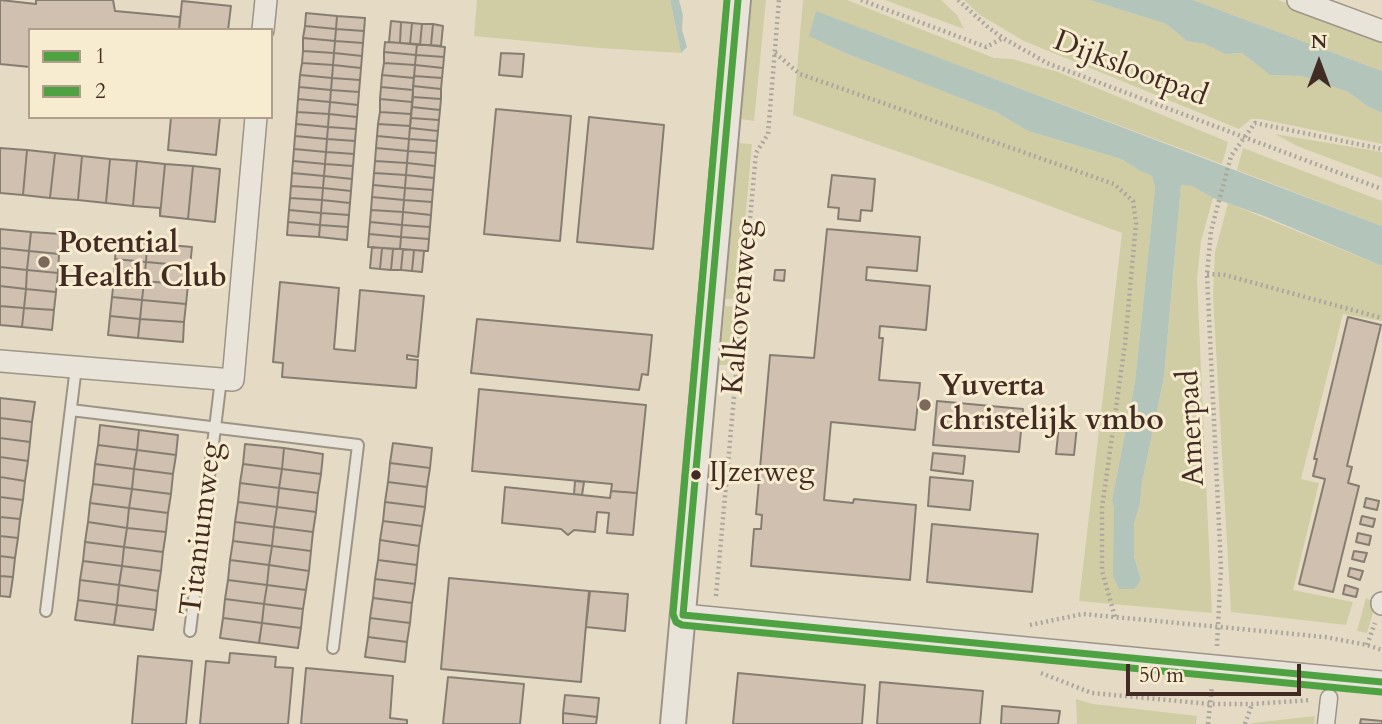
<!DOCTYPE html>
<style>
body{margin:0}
#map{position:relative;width:1382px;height:724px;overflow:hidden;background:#e5dbc5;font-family:Cardo,serif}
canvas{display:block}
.legend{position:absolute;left:28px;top:28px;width:245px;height:91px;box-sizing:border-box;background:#f7ebd0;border:2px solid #af9e8b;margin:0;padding:9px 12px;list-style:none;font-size:21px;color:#422b23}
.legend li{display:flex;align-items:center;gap:14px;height:35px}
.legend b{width:35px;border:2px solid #af9e8b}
.north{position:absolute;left:1284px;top:28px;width:70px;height:70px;-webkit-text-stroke:5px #f7ebd0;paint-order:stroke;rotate:0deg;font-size:19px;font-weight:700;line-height:28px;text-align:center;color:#422b23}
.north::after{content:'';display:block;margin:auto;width:24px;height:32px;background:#422b23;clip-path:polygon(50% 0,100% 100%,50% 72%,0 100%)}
.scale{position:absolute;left:1126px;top:664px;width:175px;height:32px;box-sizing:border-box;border:4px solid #422b23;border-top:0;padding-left:9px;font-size:21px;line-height:24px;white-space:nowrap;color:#422b23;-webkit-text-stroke:5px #f7ebd0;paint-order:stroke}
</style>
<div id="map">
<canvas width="1382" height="724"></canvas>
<ul class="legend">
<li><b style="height:9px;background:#4fa242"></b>1</li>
<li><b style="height:9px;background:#4fa242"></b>2</li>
</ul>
<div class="north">N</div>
<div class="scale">50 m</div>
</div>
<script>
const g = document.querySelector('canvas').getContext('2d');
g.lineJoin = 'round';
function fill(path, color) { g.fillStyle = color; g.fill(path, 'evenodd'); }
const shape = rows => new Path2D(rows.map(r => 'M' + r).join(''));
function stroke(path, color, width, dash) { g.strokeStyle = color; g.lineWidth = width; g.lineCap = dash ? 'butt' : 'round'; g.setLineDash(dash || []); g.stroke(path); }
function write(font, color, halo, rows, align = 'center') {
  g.font = font + ' Cardo,serif'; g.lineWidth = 6; g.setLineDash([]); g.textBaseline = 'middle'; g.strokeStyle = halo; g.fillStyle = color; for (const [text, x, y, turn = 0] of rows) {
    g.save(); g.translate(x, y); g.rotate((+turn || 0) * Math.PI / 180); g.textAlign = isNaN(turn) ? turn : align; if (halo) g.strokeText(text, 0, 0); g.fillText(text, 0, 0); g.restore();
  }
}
fill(shape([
 [477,0,670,0,681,53,599,48,474,36],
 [752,0,766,0,754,121,741,119],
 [803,0,847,0,994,58,1012,59,1058,72,1228,142,1222,164,816,12,810,36,845,53,996,112,1028,131,1121,159,1140,171,1152,176,1155,188,1135,382,1112,500,1114,509,1119,589,1135,589,1141,580,1134,556,1134,524,1140,504,1142,483,1164,377,1181,184,1192,186,1213,198,1201,241,1197,279,1212,613,1079,601,1122,233,991,184,793,115],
 [885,0,941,0,957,15,964,29],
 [964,0,1090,0,1166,24,1187,41,1205,44,1225,54,1242,53,1270,75,1302,76,1348,92,1367,106,1382,113,1382,144,1260,119,1251,119,1239,129,1024,41,980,15],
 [1193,0,1278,0,1382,39,1382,71],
 [1275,134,1382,152,1382,178,1297,146],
 [739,143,752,144,738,299,725,299],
 [1243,148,1382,201,1382,226,1237,170],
 [1228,203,1382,266,1382,321,1343,314,1301,479,1319,483,1293,590,1353,602,1346,625,1231,612,1213,297,1215,252],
 [725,306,737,307,731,365,719,365],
 [1366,598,1376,603,1367,633,1357,631],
 [1076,699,1093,704,1197,716,1196,724,1077,724],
 [1315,716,1314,724,1252,724,1252,723]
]), '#d0cda5');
fill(shape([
 [670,0,679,0,683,15,682,30,687,47,681,53],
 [1090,0,1193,0,1382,71,1382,113,1367,106,1348,92,1302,76,1270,75,1242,53,1225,54,1205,44,1187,41,1166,24],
 [816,11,1382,226,1382,266,1264,216,1213,198,1192,186,1181,185,1164,377,1142,483,1140,504,1134,524,1134,556,1141,580,1135,589,1119,589,1113,576,1114,509,1112,500,1135,382,1155,188,1152,176,1140,171,1121,159,1028,131,996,112,845,53,809,36]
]), '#b3c5ba');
const building = shape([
 [0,0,36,4,36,0,113,0,115,11,180,17,179,30,30,30,30,67,0,64,0,0],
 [182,1,231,6,228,30,179,30,182,1],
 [306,13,337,16,336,29,305,26,306,13],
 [337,16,365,18,364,31,336,29,337,16],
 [391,21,401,22,400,43,389,42,391,21],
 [401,22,412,23,410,44,400,43,401,22],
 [412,23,422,24,420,45,410,44,412,23],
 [422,24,433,24,431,45,420,45,422,24],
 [433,24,443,26,441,46,431,45,433,24],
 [305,26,336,29,335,41,303,38,305,26],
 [336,29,364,31,363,43,335,41,336,29],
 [303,38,335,41,334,53,303,51,303,38],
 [335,41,363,43,362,56,334,53,335,41],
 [385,42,417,44,416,55,384,52,385,42],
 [417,44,445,47,444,57,416,55,417,44],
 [303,51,334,53,333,65,302,63,303,51],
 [384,52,416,55,415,65,384,63,384,52],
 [334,53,362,56,361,68,333,65,334,53],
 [501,53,524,54,522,77,499,75,501,53],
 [416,55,444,57,443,68,415,65,416,55],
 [302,63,333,65,332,78,300,75,302,63],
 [384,63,415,65,414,78,382,75,384,63],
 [333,65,361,68,360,80,332,78,333,65],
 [415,65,443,68,442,78,414,76,415,65],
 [300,75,332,78,331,90,299,87,300,75],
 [382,75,414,78,413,90,381,87,382,75],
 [414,76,442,78,441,89,413,86,414,76],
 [332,78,360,80,359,92,331,90,332,78],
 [413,86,441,89,441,99,413,97,413,86],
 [299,87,331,90,330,102,298,99,299,87],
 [381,87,413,90,412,102,380,99,381,87],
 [331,90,359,92,358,105,330,102,331,90],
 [413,97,441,99,440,110,412,107,413,97],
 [298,99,330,102,329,114,297,112,298,99],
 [380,99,412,102,411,114,380,112,380,99],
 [330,102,358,105,357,117,329,114,330,102],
 [412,107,440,110,439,120,411,118,412,107],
 [496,109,571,116,560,241,484,234,496,109],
 [297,112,329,114,328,127,296,124,297,112],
 [380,112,411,114,410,126,378,124,380,112],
 [329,114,357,117,356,129,328,127,329,114],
 [171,117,220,117,216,155,168,150,171,117],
 [589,117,664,125,653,249,577,242,589,117],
 [411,118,439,120,438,131,410,128,411,118],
 [296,124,328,127,327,139,295,136,296,124],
 [378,124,410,126,409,139,377,136,378,124],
 [328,127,356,129,355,141,327,139,328,127],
 [410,128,438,131,437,141,409,139,410,128],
 [295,136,327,139,326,152,294,149,295,136],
 [377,136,409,139,408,151,376,148,377,136],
 [327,139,355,141,354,154,326,152,327,139],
 [409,139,437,141,436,153,408,151,409,139],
 [0,148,27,150,23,195,0,193,0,148],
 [376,148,408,151,407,163,375,161,376,148],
 [294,149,326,152,325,164,293,161,294,149],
 [27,150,55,153,50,198,23,195,27,150],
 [408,151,436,153,435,166,407,163,408,151],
 [326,152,354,154,353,166,325,164,326,152],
 [55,153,82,156,78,200,50,198,55,153],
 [82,156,110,159,106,203,78,200,82,156],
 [110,159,137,161,133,206,106,203,110,159],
 [137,161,165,164,160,216,160,208,133,206,137,161],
 [293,161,325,164,324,176,292,173,293,161],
 [375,161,407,163,406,175,374,173,375,161],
 [407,163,435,166,434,178,406,175,407,163],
 [165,164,193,166,188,219,160,216,165,164],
 [325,164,353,166,352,179,324,176,325,164],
 [193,166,220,169,215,222,188,219,193,166],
 [292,173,324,176,323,188,291,186,292,173],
 [374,173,406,175,405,188,373,185,374,173],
 [406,175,434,178,433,190,405,188,406,175],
 [832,175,875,179,872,211,861,210,860,221,838,219,839,208,828,207,832,175],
 [324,176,352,179,351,191,323,188,324,176],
 [373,185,405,188,404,200,372,197,373,185],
 [291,186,323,188,322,200,290,198,291,186],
 [323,188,351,191,350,203,322,200,323,188],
 [405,188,433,190,432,202,404,200,405,188],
 [372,197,404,200,403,212,371,210,372,197],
 [290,198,322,200,321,213,289,210,290,198],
 [322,200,350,203,349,215,321,213,322,200],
 [404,200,432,202,431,215,403,212,404,200],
 [289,210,321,213,320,225,288,222,289,210],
 [371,210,403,212,402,225,370,222,371,210],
 [403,212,431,215,430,227,402,225,403,212],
 [321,213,349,215,348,227,320,225,321,213],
 [288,222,320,225,319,237,287,235,288,222],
 [370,222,402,225,401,237,369,234,370,222],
 [320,225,348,227,347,240,319,237,320,225],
 [402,225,430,227,429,239,401,237,402,225],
 [0,229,31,232,29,251,0,248,0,229],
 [827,229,920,237,917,271,867,267,866,280,930,286,926,330,880,326,879,338,883,338,879,380,920,383,915,430,831,422,824,500,853,503,854,499,916,505,910,580,751,566,754,529,761,529,762,515,756,514,770,355,814,358,827,229],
 [31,232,61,234,59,254,29,251,31,232],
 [369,234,401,237,400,249,368,247,369,234],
 [401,237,429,239,428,251,400,249,401,237],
 [117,240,147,243,146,262,115,259,117,240],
 [147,243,192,247,190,266,146,262,147,243],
 [372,247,382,248,380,269,370,268,372,247],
 [0,248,29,251,27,270,0,267,0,248],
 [382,248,393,249,391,270,380,269,382,248],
 [393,249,403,249,401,270,391,270,393,249],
 [403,249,414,250,412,271,401,270,403,249],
 [414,250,424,251,422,272,412,271,414,250],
 [29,251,59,254,58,273,27,270,29,251],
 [115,259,146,262,144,281,114,278,115,259],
 [146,262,190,266,188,285,144,281,146,262],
 [0,267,27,270,26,289,0,286,0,267],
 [27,270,58,273,56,292,26,289,27,270],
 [775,270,785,270,784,281,774,280,775,270],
 [114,278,144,281,142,300,112,297,114,278],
 [144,281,188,285,186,304,142,300,144,281],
 [280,282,339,288,334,349,355,351,360,290,424,296,418,357,407,355,407,359,418,360,416,388,282,377,283,363,273,362,280,282],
 [0,286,26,289,24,308,0,306,0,286],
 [26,289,56,292,54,310,24,308,26,289],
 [112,297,142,300,140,319,110,316,112,297],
 [142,300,186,304,184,322,140,319,142,300],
 [0,306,24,308,22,327,0,325,0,306],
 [24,308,54,310,52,330,22,327,24,308],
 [110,316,140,319,138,338,108,335,110,316],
 [1348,317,1381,325,1347,466,1352,467,1348,483,1359,486,1333,592,1299,584,1325,479,1313,476,1317,459,1314,459,1348,317],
 [140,319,184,322,183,342,138,338,140,319],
 [477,319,652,335,648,375,642,374,639,390,471,373,477,319],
 [479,389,646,405,637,493,611,491,612,484,472,471,479,389],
 [0,398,35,402,32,422,0,418,0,398],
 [937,401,1023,409,1019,452,933,445,937,401],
 [0,418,32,422,30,442,0,438,0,418],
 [100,425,139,430,137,450,98,445,100,425],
 [1059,425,1077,426,1074,455,1056,454,1059,425],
 [139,430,178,435,176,455,137,450,139,430],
 [0,438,30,442,28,461,0,457,0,438],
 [393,443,432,448,430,468,390,463,393,443],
 [245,444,284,448,282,469,243,464,245,444],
 [98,445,137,450,134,469,95,464,98,445],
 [284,448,323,454,321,474,282,469,284,448],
 [137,450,176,455,173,474,134,469,137,450],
 [933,453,965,456,963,474,931,470,933,453],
 [0,457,28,461,25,481,0,477,0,457],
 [390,463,430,468,427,487,388,482,390,463],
 [95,464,134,469,132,489,93,484,95,464],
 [243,464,282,469,279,488,240,483,243,464],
 [134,469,173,474,171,494,132,489,134,469],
 [282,469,321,474,318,493,279,488,282,469],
 [0,477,25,481,23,500,0,497,0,477],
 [930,477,973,481,970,510,928,506,930,477],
 [575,481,584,482,582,495,574,494,575,481],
 [388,482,427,487,425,507,385,502,388,482],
 [240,483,279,488,277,507,238,502,240,483],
 [93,484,132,489,129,508,90,503,93,484],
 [505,487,610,498,611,491,637,493,633,535,607,533,609,513,597,512,595,532,574,530,568,535,561,529,502,523,505,487],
 [279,488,318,493,316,512,277,507,279,488],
 [132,489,171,494,168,513,129,508,132,489],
 [0,497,23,500,20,519,0,517,0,497],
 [1366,498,1379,501,1377,510,1364,507,1366,498],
 [238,502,277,507,274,527,235,522,238,502],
 [385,502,425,507,422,526,383,521,385,502],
 [90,503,129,508,127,528,88,522,90,503],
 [277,507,316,512,313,532,274,527,277,507],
 [129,508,168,513,166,532,127,528,129,508],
 [1362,516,1375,519,1373,527,1360,524,1362,516],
 [0,517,20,519,18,538,0,536,0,517],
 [383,521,422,526,419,546,380,540,383,521],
 [88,522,127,528,124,547,85,542,88,522],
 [235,522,274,527,272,546,233,541,235,522],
 [932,524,1038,534,1032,592,927,582,932,524],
 [274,527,313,532,311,551,272,546,274,527],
 [127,528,166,532,163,552,124,547,127,528],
 [1358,533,1371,536,1369,545,1356,542,1358,533],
 [0,536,18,538,15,558,0,556,0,536],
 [380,540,419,546,417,565,378,560,380,540],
 [233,541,272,546,269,565,230,560,233,541],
 [85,542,124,547,122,566,83,561,85,542],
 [272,546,311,551,309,571,269,565,272,546],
 [124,547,163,552,161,571,122,566,124,547],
 [1354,551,1367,553,1364,562,1352,559,1354,551],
 [0,556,15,558,13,577,0,576,0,556],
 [230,560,269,565,267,585,228,580,230,560],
 [378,560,417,565,415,584,375,579,378,560],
 [83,561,122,566,119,585,80,580,83,561],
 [269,565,309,571,306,590,267,585,269,565],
 [122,566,161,571,158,591,119,585,122,566],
 [1350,568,1363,571,1360,580,1348,576,1350,568],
 [0,576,13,577,10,597,0,596,0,576],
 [449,578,589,591,581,682,441,669,449,578],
 [375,579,415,584,412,603,373,598,375,579],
 [80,580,119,585,117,605,78,600,80,580],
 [228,580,267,585,264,604,225,599,228,580],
 [119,585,158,591,156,610,117,605,119,585],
 [267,585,306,590,303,609,264,604,267,585],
 [1345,585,1358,589,1356,597,1343,594,1345,585],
 [590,591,628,594,625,631,586,627,590,591],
 [373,598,412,603,410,623,370,618,373,598],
 [225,599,264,604,262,623,223,618,225,599],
 [78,600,117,605,114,625,75,620,78,600],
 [264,604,303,609,301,628,262,623,264,604],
 [117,605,156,610,153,630,114,625,117,605],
 [223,618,262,623,259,643,220,638,223,618],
 [370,618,410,623,407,642,368,637,370,618],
 [262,623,301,628,298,648,259,643,262,623],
 [368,637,407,642,405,662,365,657,368,637],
 [230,653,276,657,275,667,293,668,288,724,200,724,206,661,229,663,230,653],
 [138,656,192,661,186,724,132,724,138,656],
 [306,668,393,676,390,718,407,720,407,724,301,724,306,668],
 [738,673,865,685,862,724,733,724,738,673],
 [448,677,524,684,520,724,443,724,448,677],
 [880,682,983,691,980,724,877,724,880,682],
 [565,695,599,698,597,717,563,713,565,695],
 [1002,706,1060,711,1058,724,1001,724,1002,706],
 [563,713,597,717,596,724,563,724,563,713],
 [1361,719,1382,721,1382,724,1360,724,1361,719]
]);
fill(building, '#d0c0b0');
stroke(building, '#867d71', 2);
const service = shape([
 [71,410,358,445,333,648],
 [46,611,76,367],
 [190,631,221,379]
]);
const pedestrian = shape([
 [1326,724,1329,698]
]);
const minor = shape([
 [1298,0,1382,31],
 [263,30,266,0],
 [0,361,233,380,256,117],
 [1382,604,1382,603],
 [683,615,1382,682]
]);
const tertiary = shape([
 [673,724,738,0]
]);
stroke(service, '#9d9487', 14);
stroke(pedestrian, '#9d9487', 19);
stroke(minor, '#9d9487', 24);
stroke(tertiary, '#9d9487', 28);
stroke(shape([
 [861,0,986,47,1003,38],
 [958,0,989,28,1003,38,1047,63,1382,189],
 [775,53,800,74,1114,184,1133,201,1136,223,1125,344,1102,508,1102,571,1115,617],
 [1207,274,1225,275,1382,318],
 [716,596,756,153,768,134,779,0],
 [1030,625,1083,614,1325,637,1367,645,1382,650],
 [1367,645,1375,623],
 [1217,646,1221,568,1207,274,1211,231,1231,156,1255,123,1382,149],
 [1041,673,1092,693,1210,704,1252,704,1311,700],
 [1208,724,1212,686],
 [1245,724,1252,704]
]), '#ada69e', 4.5, [2, 3.5]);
stroke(service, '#e9e4d9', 10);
stroke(pedestrian, '#e9e4d9', 16);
stroke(minor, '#e9e4d9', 21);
stroke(tertiary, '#e9e4d9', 24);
stroke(shape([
 [738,0,683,615,1382,682]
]), '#4fa242', 7);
stroke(shape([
 [727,0,673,614,676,622,682,625,1381,692]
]), '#4fa242', 7);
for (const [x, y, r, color] of [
 [44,262,7,"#7b695c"],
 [925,405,7,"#7b695c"],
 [696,475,6,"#422b23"]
]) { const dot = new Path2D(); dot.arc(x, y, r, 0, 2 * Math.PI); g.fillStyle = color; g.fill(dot); stroke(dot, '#f7ebd0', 2.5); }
write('28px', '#422b23', '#f7ebd0', [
 ["IJzerweg",709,475]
], 'left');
write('30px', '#422b23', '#f7ebd0', [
 ["Dijkslootpad",1130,70,21],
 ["Kalkovenweg",742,307,-85],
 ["Amerpad",1193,428,-93],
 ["Titaniumweg",203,529,-83]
]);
write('bold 30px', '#422b23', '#f7ebd0', [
 ["Potential",58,245],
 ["Health Club",58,279],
 ["Yuverta",939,388],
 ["christelijk vmbo",939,422]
], 'left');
</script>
